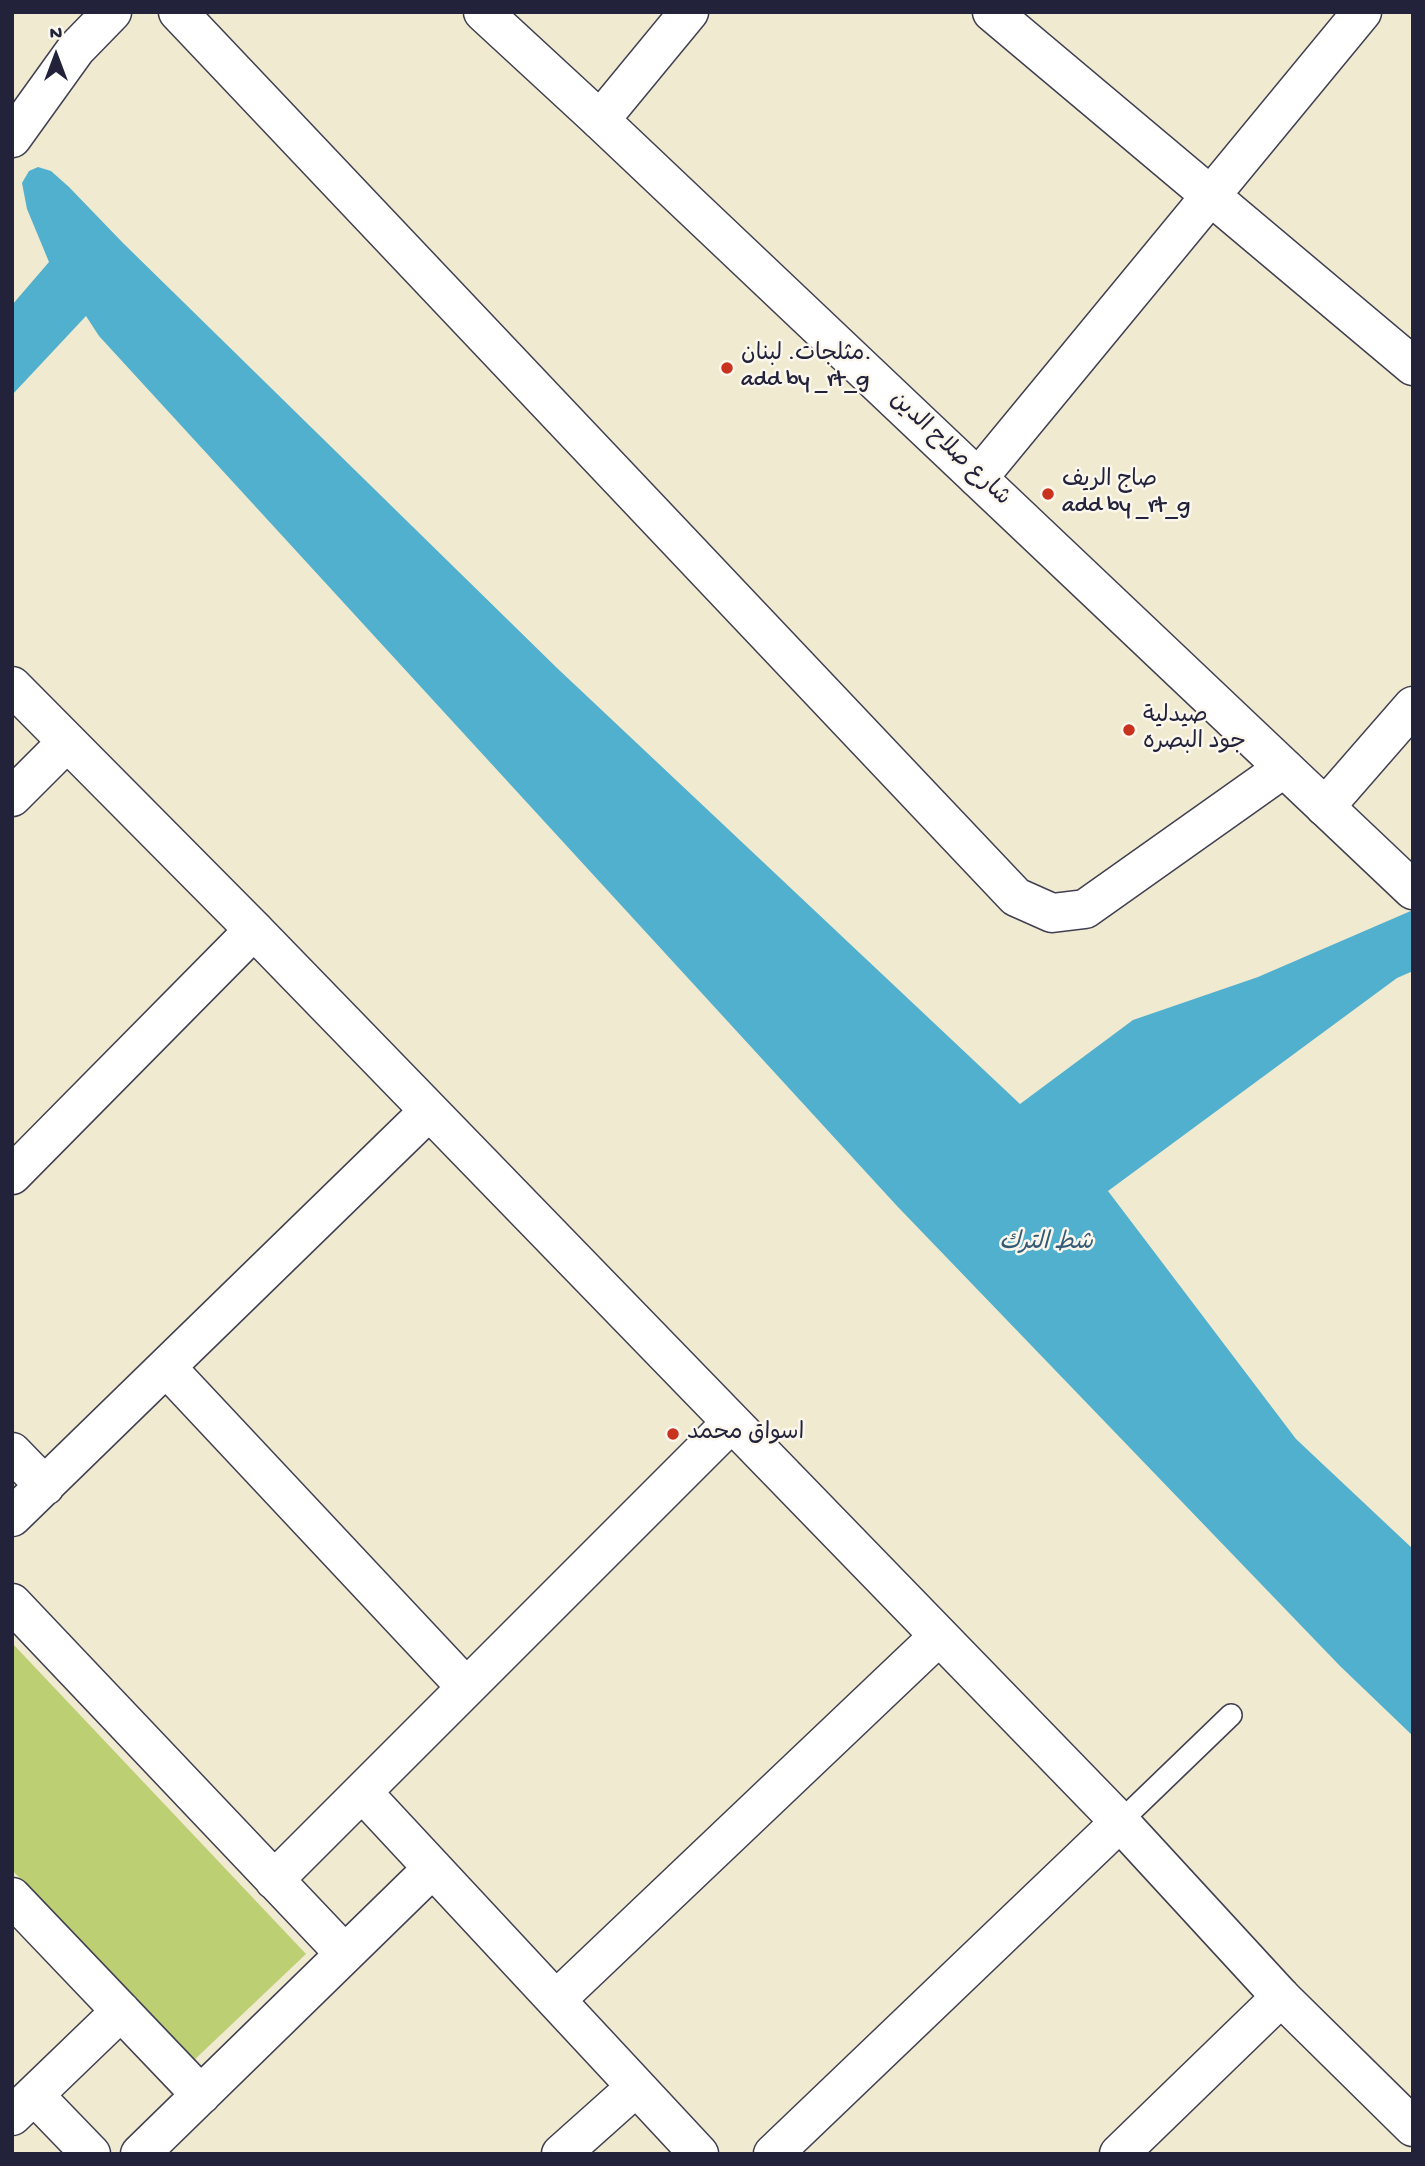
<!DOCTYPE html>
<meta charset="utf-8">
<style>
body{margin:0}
#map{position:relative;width:1425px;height:2166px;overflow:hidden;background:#f0ead1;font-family:"Gochi Hand",sans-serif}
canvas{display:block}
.frame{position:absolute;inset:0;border:14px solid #22223b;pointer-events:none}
.north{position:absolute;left:21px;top:21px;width:70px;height:70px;-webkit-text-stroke:5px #fbf7ec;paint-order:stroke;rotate:0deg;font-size:19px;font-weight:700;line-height:28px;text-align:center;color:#22223b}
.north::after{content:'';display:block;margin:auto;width:24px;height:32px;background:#22223b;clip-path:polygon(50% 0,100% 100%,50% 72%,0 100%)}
</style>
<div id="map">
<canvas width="1425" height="2166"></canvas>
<div class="frame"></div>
<div class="north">N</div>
</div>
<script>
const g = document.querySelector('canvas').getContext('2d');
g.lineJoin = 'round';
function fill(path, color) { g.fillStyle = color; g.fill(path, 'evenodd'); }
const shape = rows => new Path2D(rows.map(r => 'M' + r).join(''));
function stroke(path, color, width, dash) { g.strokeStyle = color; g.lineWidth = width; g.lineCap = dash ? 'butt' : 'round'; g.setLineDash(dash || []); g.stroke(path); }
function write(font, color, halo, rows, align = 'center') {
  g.font = font + ' "Gochi Hand","Playpen Sans Arabic",sans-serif'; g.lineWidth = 5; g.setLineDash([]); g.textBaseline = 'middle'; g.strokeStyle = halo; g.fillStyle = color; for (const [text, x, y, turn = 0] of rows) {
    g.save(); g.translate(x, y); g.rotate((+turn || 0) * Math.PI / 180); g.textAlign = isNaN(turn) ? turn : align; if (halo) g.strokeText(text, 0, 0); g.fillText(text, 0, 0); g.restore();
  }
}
fill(shape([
 [12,1643,306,1954,192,2062,12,1870]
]), '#bccf73');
fill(shape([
 [38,167,51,171,69,187,123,243,557,668,1020,1104,1133,1020,1258,977,1413,910,1413,971,1397,978,1108,1191,1296,1439,1413,1549,1413,1736,1340,1666,897,1206,99,336,86,316,12,395,12,305,49,262,27,209,22,183,29,171]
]), '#50b0ce');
const service = shape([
 [1120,1822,1231,1715]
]);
const minor = shape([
 [178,12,1016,897,1052,913,1085,909,1284,768],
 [992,12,1413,366],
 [600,120,689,12],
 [978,478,1362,12],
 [12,797,67,742],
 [1325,807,1413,706],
 [12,1175,254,930],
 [166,1367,466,1687],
 [12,1452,45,1486],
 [12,1517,429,1111],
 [12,1603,345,1954],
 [362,1792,699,2154],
 [274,1880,731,1423],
 [12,1897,201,2095],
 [556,2000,939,1636],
 [34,2095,91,2154],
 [12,2116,121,2011],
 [140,2154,433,1868],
 [561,2154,636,2087],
 [773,2154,1120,1822],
 [1119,2154,1281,1997]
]);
const tertiary = shape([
 [12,686,254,930,1120,1822,1281,1997,1413,2127]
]);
const secondary = shape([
 [12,138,76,49,112,12]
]);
const primary = shape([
 [483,12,600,120,1413,890]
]);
stroke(service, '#414052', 24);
stroke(minor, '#414052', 41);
stroke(tertiary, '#414052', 41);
stroke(secondary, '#414052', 41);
stroke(primary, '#414052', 41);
stroke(service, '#fff', 21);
stroke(minor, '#fff', 38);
stroke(tertiary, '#fff', 38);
stroke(secondary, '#fff', 38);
stroke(primary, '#fff', 38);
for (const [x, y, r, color] of [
 [727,368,7,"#c8321e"],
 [1048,494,7,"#c8321e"],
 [1129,730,7,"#c8321e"],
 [673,1434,7,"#c8321e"]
]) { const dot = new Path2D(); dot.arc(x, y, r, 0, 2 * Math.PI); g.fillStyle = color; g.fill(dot); stroke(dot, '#fbf7ec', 2.5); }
write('23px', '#22223b', '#fbf7ec', [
 ["مثلجات. لبنان.",741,355],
 ["add by _rt_g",741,381],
 ["صاج الريف",1062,481],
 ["add by _rt_g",1062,507],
 ["صيدلية",1143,717],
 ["جود البصره",1143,743],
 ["اسواق محمد",687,1434]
], 'left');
write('23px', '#22223b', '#fbf7ec', [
 ["شارع صلاح الدين",949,450,43]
]);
write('italic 24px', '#345b76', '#fbf7ec', [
 ["شط الترك",1046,1244]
]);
</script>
